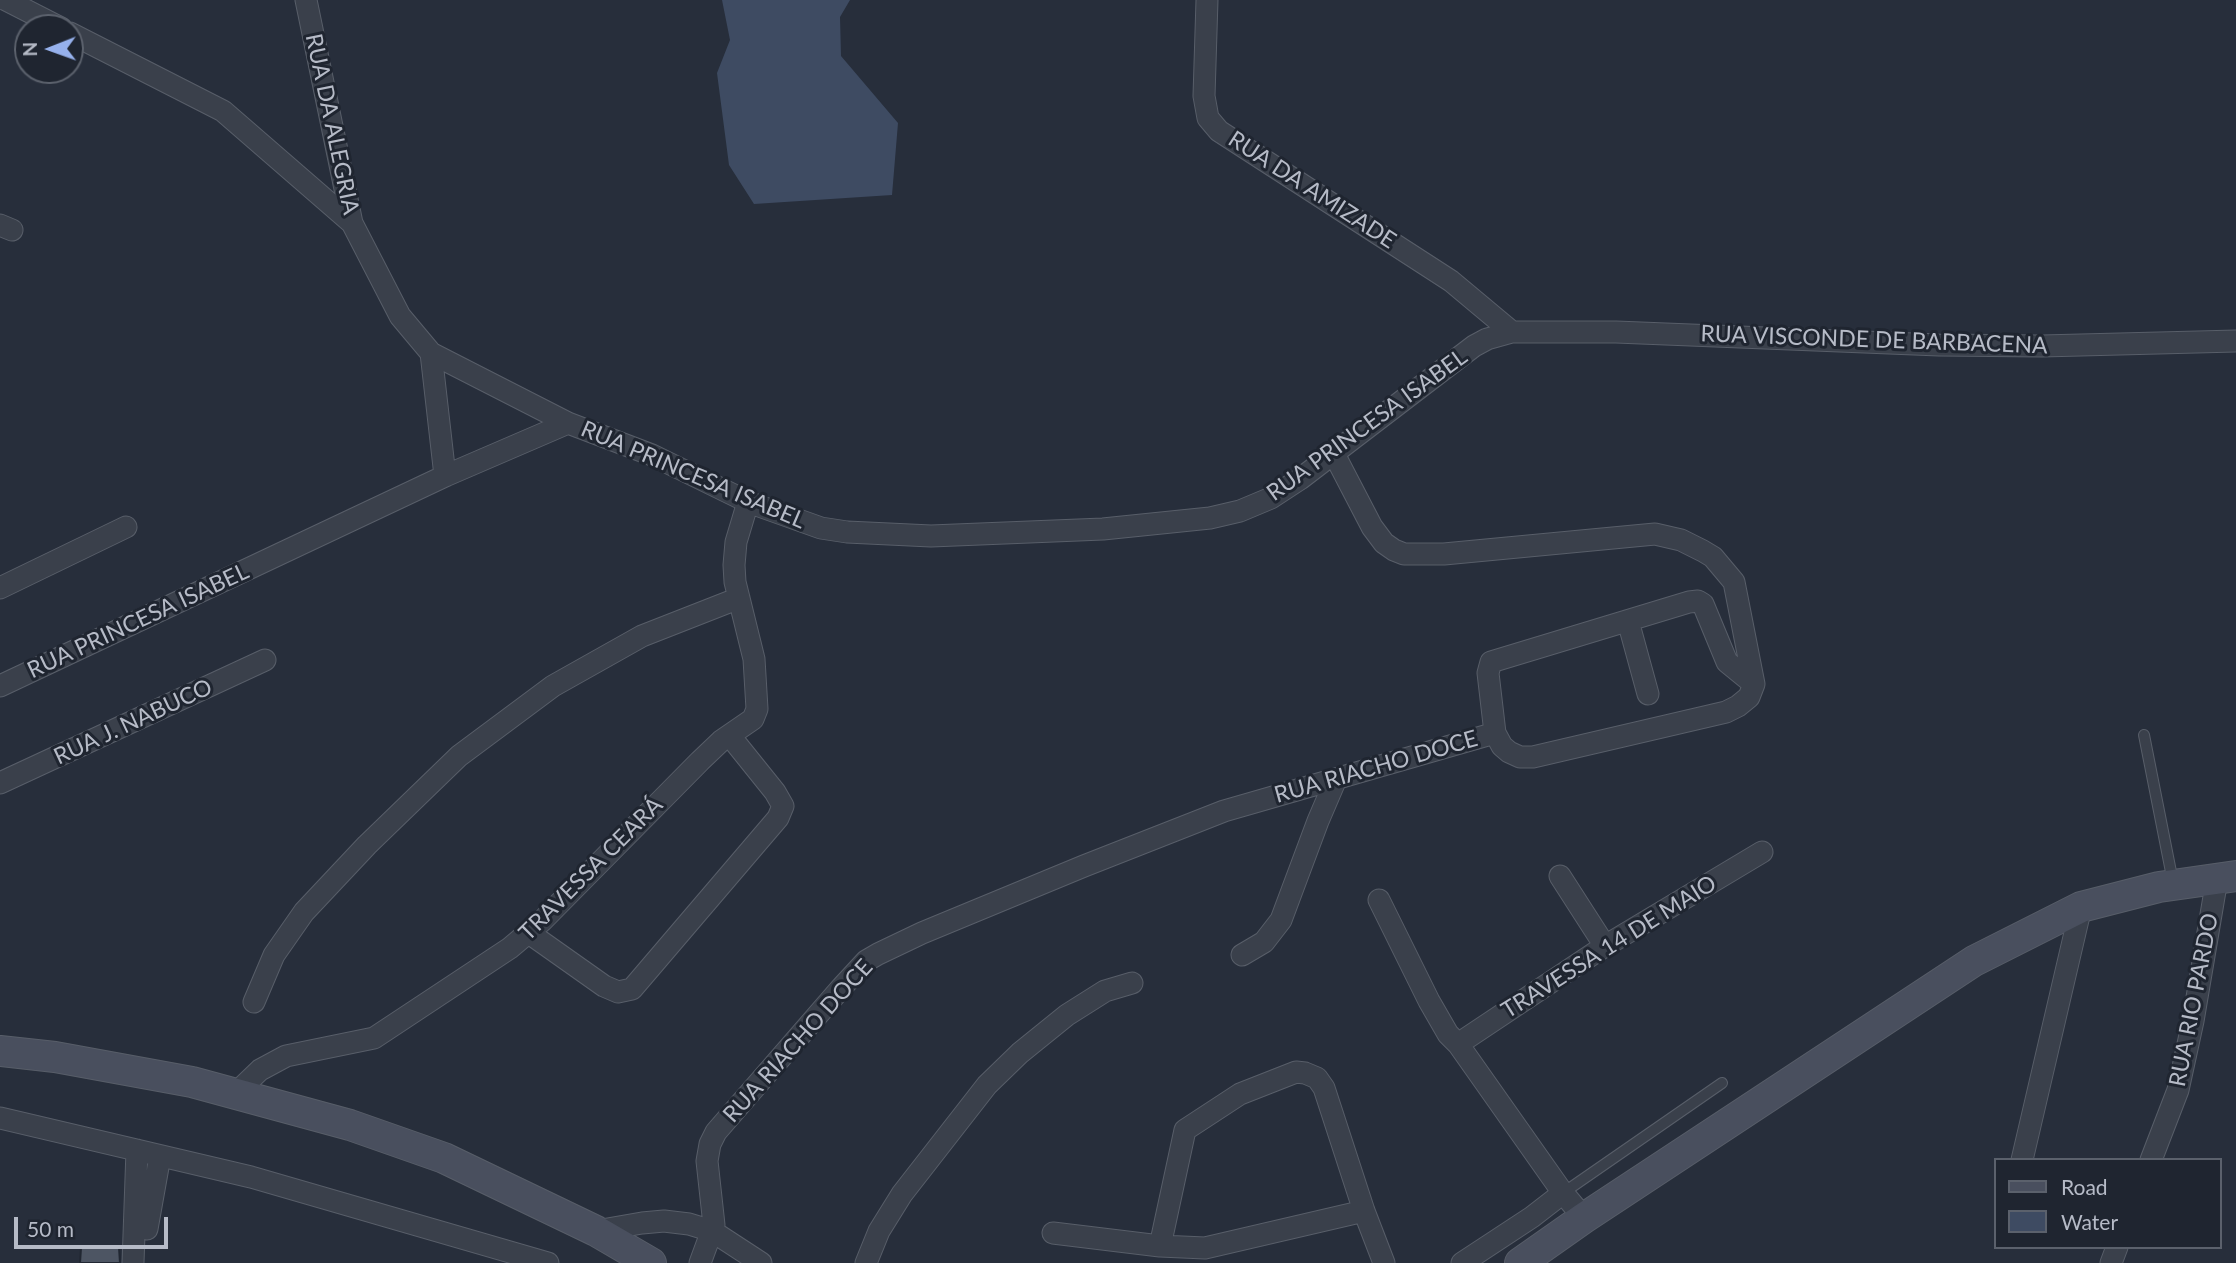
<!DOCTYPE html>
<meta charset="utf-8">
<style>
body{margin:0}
#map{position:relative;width:2236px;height:1263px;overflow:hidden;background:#272e3b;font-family:Lato,sans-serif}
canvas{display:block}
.legend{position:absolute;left:1994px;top:1158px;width:228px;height:91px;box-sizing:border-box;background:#1f2530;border:2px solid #5b616c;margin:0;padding:9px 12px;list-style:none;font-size:21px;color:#b6bbc7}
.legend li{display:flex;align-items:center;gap:14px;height:35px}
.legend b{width:35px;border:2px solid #5b616c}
.north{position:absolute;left:14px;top:14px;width:70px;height:70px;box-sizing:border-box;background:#1f2530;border:2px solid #5b616c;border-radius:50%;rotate:269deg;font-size:19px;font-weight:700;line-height:28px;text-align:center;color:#b6bbc7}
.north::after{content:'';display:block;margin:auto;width:24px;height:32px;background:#96b1ec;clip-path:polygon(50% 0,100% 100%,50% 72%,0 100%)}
.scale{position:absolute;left:14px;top:1217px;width:154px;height:32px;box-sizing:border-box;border:4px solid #b6bbc7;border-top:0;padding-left:9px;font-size:21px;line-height:24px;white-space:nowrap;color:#b6bbc7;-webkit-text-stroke:5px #1f2530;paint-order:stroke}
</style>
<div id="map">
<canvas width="2236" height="1263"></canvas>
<ul class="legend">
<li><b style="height:9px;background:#494f5e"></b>Road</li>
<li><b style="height:19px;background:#3e4b62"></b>Water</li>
</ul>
<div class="north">N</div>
<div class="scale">50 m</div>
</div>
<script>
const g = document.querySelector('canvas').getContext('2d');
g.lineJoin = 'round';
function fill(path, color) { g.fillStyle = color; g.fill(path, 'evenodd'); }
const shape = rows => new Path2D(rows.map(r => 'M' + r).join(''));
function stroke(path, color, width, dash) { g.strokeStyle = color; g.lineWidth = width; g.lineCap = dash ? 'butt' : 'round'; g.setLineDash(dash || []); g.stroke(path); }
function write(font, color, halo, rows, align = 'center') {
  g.font = font + ' Lato,sans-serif'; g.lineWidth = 6; g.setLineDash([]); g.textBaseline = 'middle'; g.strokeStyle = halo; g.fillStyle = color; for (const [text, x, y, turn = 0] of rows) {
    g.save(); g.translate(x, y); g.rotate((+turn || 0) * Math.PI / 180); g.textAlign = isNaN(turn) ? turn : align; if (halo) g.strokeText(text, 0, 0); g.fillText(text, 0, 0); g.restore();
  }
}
fill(shape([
 [722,0,850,0,840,17,841,56,898,123,892,195,754,204,729,165,717,73,730,40]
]), '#3e4b62');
const building = shape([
 [119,1247,120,1263,80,1263,81,1248,119,1247]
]);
fill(building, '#4d5563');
stroke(building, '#212732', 2);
const service = shape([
 [2144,735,2173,882],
 [1563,1193,1722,1083]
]);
const minor = shape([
 [6,0,61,28],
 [306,0,352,223,400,316,431,353,568,423],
 [1207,0,1204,96,1208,118,1219,131,1451,281,1512,332],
 [70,33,223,111,352,223],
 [0,225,12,230],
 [431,353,445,476],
 [0,588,126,527],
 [1628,621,1648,694],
 [0,686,445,476,568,423,652,455,748,502,821,528,847,532,931,536,1103,529,1210,518,1240,511,1271,498,1300,479,1474,346,1487,339,1512,332,1616,332,1939,345,2042,346,2236,341],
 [1495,733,1488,673,1491,662,1689,602,1698,601,1703,604,1727,662,1754,684],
 [0,783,265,660],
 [1560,876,1605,946],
 [1379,900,1429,1001,1448,1034,1458,1044,1563,1193,1584,1218],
 [529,933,604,986,618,992,632,989,778,818,783,806,775,792,730,736],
 [1242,955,1264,942,1281,920,1318,821,1336,779],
 [254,1002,274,955,304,912,367,845,459,756,553,686,642,636,739,598],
 [1458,1044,1605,946,1762,852],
 [236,1093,260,1070,286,1056,374,1038,510,948,542,921,700,761,721,741,753,719,757,709,754,659,735,582,734,565,736,542,748,502],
 [0,1118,251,1177,548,1263],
 [2022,1160,2081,907],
 [2151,1160,2178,1090,2193,1021,2217,879],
 [147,1229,160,1156],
 [596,1231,642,1223,664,1221,689,1224,712,1231,761,1263],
 [1053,1233,1160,1246,1205,1248,1364,1211],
 [1160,1246,1185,1130,1240,1094,1296,1072,1305,1073,1317,1078,1324,1088,1364,1211,1384,1263],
 [133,1263,137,1150],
 [700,1263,714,1225,707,1161,710,1144,716,1132,842,987,866,961,878,954,922,933,1084,866,1224,811,1495,733,1502,746,1509,752,1520,757,1533,757,1726,712,1738,706,1749,697,1754,684,1734,582,1713,557,1703,551,1681,540,1655,534,1444,554,1404,554,1394,550,1384,543,1372,527,1333,452],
 [866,1263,879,1231,902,1194,987,1085,1020,1053,1067,1015,1105,991,1132,983],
 [1462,1263,1532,1217,1563,1193],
 [2111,1263,2117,1247]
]);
const secondary = shape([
 [0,1051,55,1057,192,1082,350,1125,444,1158,596,1231,651,1263],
 [1520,1263,1584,1218,1974,961,2081,907,2159,887,2236,876]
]);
stroke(service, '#585e69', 12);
stroke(minor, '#585e69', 23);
stroke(secondary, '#585e69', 32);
stroke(service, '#3a404b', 10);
stroke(minor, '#3a404b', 21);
stroke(secondary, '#494f5e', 30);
write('23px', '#b6bbc7', '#1f2530', [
 ["RUA DA ALEGRIA",332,124,78],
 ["RUA DA AMIZADE",1312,190,33],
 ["RUA VISCONDE DE BARBACENA",1874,340,2],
 ["RUA PRINCESA ISABEL",1367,425,-36],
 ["RUA PRINCESA ISABEL",693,475,23],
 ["RUA PRINCESA ISABEL",138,621,-25],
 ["RUA J. NABUCO",133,722,-25],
 ["RUA RIACHO DOCE",1376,767,-16],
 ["TRAVESSA CEARÁ",591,869,-45],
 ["TRAVESSA 14 DE MAIO",1609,947,-32],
 ["RUA RIO PARDO",2194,1000,-79],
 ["RUA RIACHO DOCE",798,1041,-48]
]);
</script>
